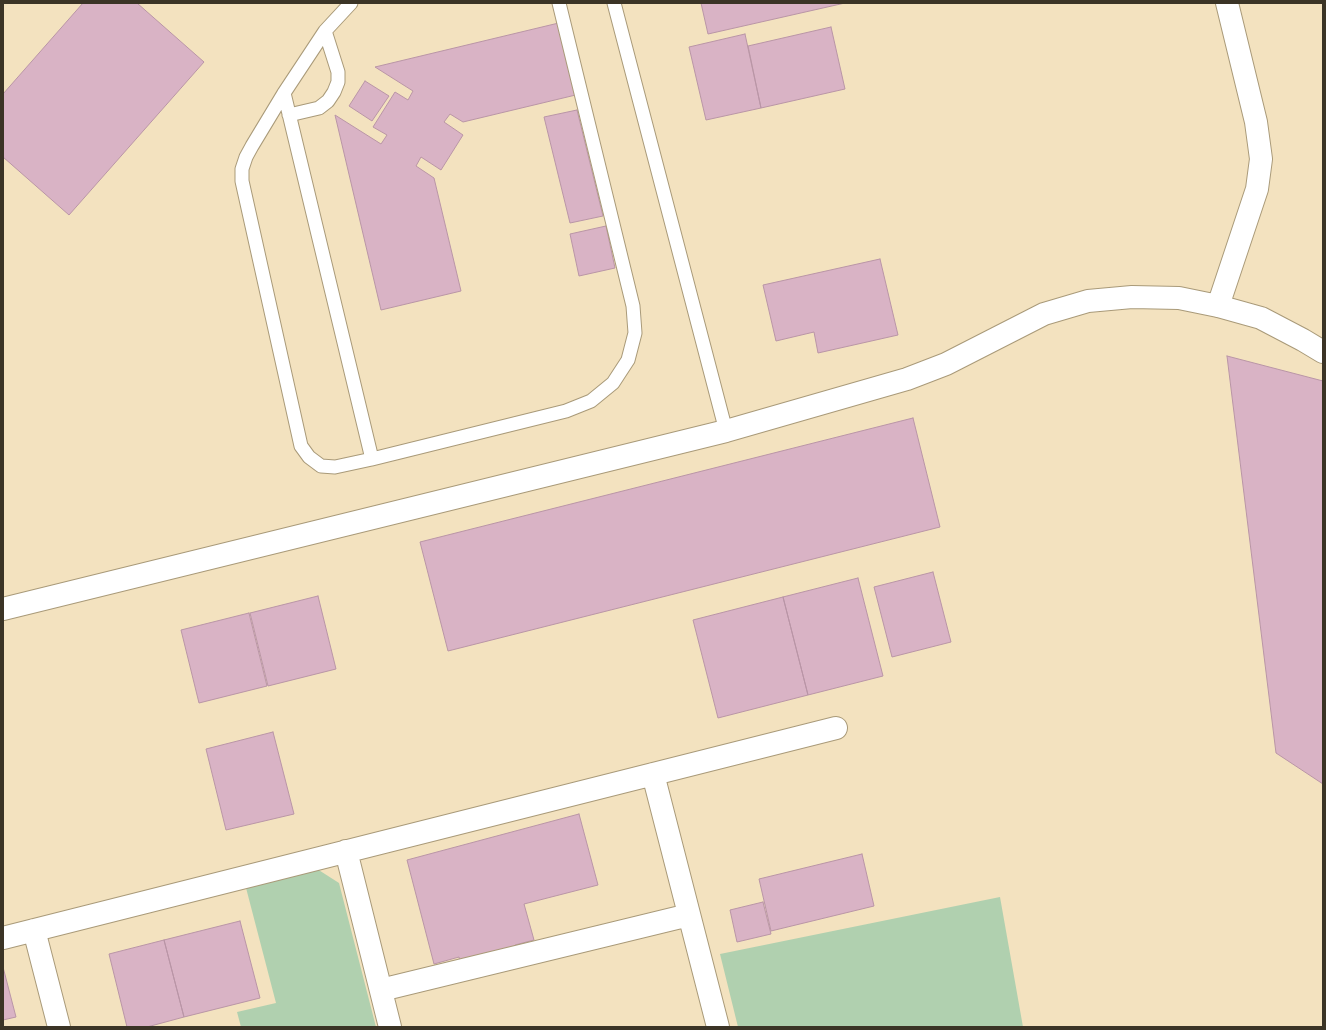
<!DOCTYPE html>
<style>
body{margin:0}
#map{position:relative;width:1326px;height:1030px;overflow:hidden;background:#f3e2bf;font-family:"Noto Sans",sans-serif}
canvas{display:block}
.frame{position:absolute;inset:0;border:4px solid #3b3426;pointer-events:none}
</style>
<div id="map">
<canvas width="1326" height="1030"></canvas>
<div class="frame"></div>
</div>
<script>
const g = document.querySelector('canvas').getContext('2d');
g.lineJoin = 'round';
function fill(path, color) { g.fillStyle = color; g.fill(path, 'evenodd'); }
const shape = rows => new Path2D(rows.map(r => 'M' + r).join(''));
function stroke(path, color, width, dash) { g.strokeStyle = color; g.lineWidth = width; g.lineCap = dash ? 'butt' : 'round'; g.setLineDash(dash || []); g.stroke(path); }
fill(shape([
 [314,867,339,883,376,1027,241,1027,237,1012,276,1003,245,884],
 [1000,897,1023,1027,738,1027,720,954]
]), '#b0d0af');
const building = shape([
 [83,3,137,3,204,62,69,215,3,157,3,94,83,3],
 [701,3,845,3,708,34,701,3],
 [567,21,584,93,463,122,450,114,444,122,463,135,441,170,421,157,416,166,434,178,461,291,381,310,335,115,381,144,387,135,373,127,395,92,408,100,413,91,375,67,567,21],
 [831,27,845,89,761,108,748,46,831,27],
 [745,34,761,108,706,120,689,47,745,34],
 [365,81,389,96,372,121,349,106,365,81],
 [577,110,603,216,570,223,544,117,577,110],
 [606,226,615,268,579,276,570,234,606,226],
 [880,259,898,335,818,353,814,332,776,341,763,285,880,259],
 [1227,356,1323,381,1323,784,1276,753,1227,356],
 [913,418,940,527,448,651,420,542,913,418],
 [933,572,951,642,892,657,874,587,933,572],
 [858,578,883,676,808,695,783,597,858,578],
 [318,596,336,669,268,686,250,613,318,596],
 [783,597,808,695,718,718,693,620,783,597],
 [249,613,267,686,199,703,181,630,249,613],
 [273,732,294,814,226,830,206,749,273,732],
 [579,814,598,885,524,904,534,940,515,945,517,952,461,967,459,957,434,964,407,860,579,814],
 [862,854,874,906,771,931,759,879,862,854],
 [763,902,771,934,737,942,730,910,763,902],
 [240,921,260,998,184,1017,164,940,240,921],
 [164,940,184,1017,147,1027,127,1027,109,954,164,940],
 [3,967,16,1017,3,1020,3,967]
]);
fill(building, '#d9b3c5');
stroke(building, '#b995a6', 1);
const lane = shape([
 [351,3,325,31,284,93,252,146,246,157,242,169,242,181,301,446,309,457,321,466,335,467,372,459,566,411,591,401,613,383,628,360,635,333,633,306,559,3],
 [614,3,726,431],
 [284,93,372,459],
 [289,115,319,108,328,101,334,92,338,82,338,72,325,31]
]);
const street = shape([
 [1218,306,1257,189,1261,159,1256,122,1227,3],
 [3,609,726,431,907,379,946,364,1044,314,1088,301,1132,297,1179,298,1218,306,1261,318,1303,340,1323,352],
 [653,774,718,1027],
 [346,851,390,1027],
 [34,930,59,1027],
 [3,938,836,728],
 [381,990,689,915]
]);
stroke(lane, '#a99a79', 15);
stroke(street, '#a99a79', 24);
stroke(lane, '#fff', 13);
stroke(street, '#fff', 22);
</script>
